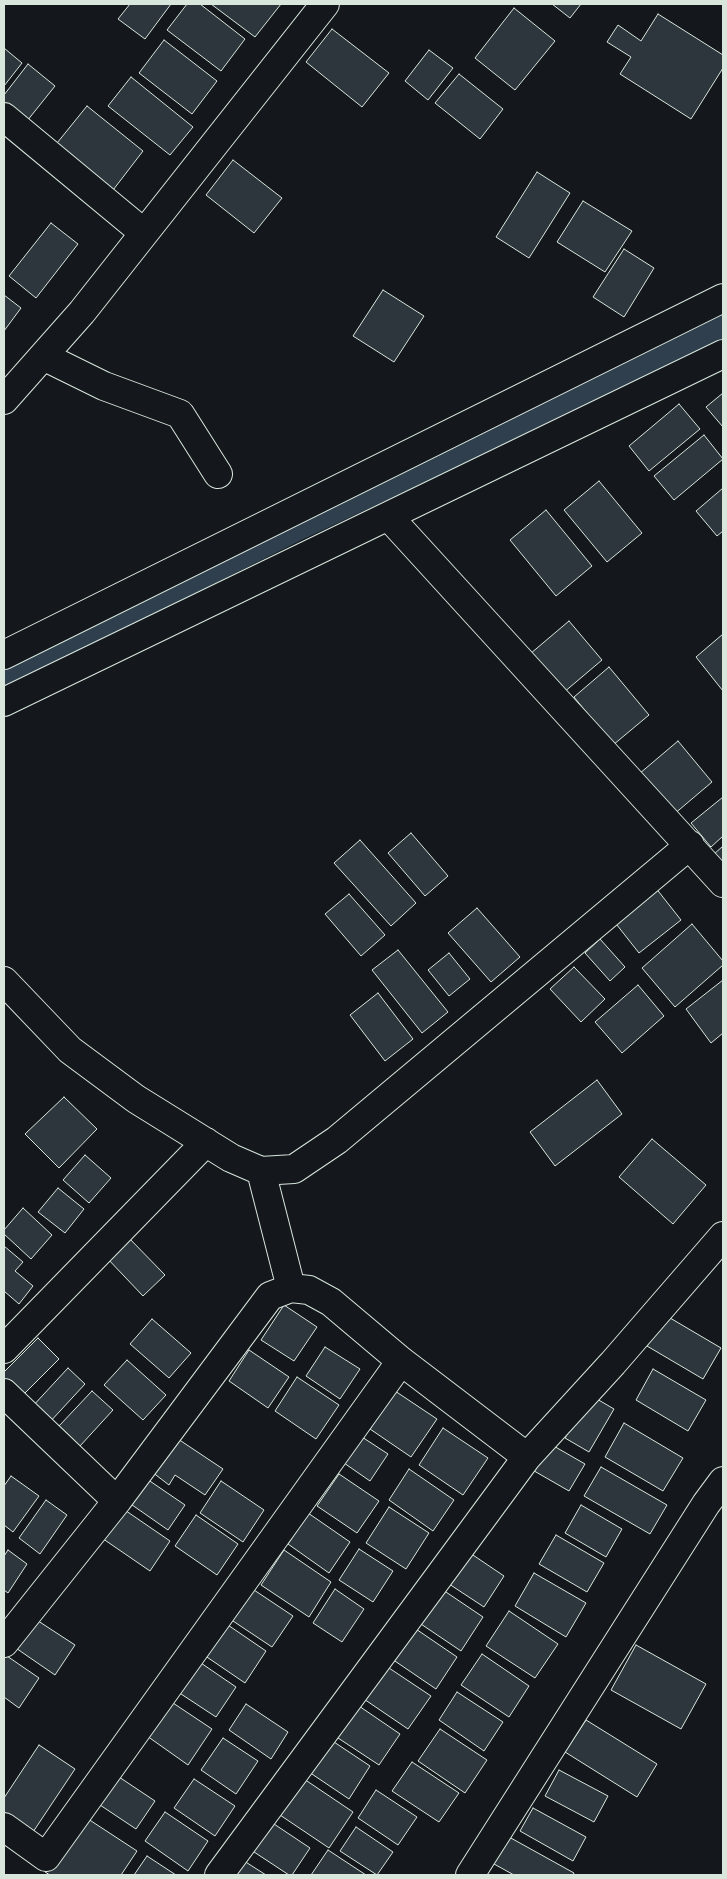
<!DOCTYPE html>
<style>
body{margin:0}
#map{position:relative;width:727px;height:1879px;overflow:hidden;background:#14181c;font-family:Signika,sans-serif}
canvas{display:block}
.frame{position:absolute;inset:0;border:5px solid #d8e6dc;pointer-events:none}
</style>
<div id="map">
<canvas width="727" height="1879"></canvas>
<div class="frame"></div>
</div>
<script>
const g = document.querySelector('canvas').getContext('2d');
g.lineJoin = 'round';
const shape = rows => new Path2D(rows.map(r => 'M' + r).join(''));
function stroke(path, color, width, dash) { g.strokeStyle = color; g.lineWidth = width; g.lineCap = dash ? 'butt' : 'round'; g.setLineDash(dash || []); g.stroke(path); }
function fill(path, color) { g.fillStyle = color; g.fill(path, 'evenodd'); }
stroke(shape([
 [4,672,297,525,699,337,723,324]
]), '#2f3f4d', 31);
const building = shape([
 [130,4,171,4,145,39,118,19,130,4],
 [187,4,200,4,245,39,221,71,167,30,187,4],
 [211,4,281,4,255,37,211,4],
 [552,4,581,4,570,18,552,4],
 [514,8,555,41,515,90,475,58,514,8],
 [658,14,723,55,723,68,691,119,620,74,631,57,607,42,618,25,641,41,658,14],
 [332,29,389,73,362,107,306,62,332,29],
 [164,40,217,81,192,114,139,73,164,40],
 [4,48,22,63,4,86,4,48],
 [429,50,453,68,428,100,405,81,429,50],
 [28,64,55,86,23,126,4,111,4,95,28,64],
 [459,74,503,109,480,139,435,103,459,74],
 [131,77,193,127,170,155,108,106,131,77],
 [87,106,143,151,110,194,53,148,87,106],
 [233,160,282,198,254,233,206,195,233,160],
 [537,172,570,193,529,258,496,237,537,172],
 [583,201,632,231,605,272,557,242,583,201],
 [51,223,78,244,36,298,9,276,51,223],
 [624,249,654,268,624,317,593,297,624,249],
 [383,290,424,316,394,362,353,336,383,290],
 [4,295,21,308,4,331,4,295],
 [723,393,723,427,706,407,723,393],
 [679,404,700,429,649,471,629,446,679,404],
 [704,435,723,459,674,500,654,476,704,435],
 [599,481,642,533,607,562,564,510,599,481],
 [723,488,723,531,717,536,696,511,723,488],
 [546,510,592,566,556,596,510,540,546,510],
 [569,621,602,660,563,693,530,654,569,621],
 [723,634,723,691,696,657,723,634],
 [609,667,649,715,613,745,574,697,609,667],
 [678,741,712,782,673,815,639,774,678,741],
 [723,797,723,836,711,847,691,823,723,797],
 [411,833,448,876,425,896,388,853,411,833],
 [360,840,416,903,391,926,334,863,360,840],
 [723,846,723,867,713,855,723,846],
 [655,887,681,920,639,953,613,920,655,887],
 [349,894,385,935,361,956,325,914,349,894],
 [477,908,520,957,491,982,448,933,477,908],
 [692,924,723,961,723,965,675,1007,642,968,692,924],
 [600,939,625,967,610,981,585,953,600,939],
 [398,950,448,1012,422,1033,372,970,398,950],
 [449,953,470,979,449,996,428,970,449,953],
 [574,967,605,999,581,1022,550,989,574,967],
 [723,980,723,1033,711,1043,686,1009,723,980],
 [638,985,664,1016,622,1053,595,1022,638,985],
 [378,993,413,1039,385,1061,350,1015,378,993],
 [597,1080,622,1114,555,1166,530,1132,597,1080],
 [64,1097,97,1129,59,1168,25,1134,64,1097],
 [652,1139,706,1185,673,1224,619,1177,652,1139],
 [85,1155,111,1178,89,1203,63,1180,85,1155],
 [58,1188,84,1209,65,1233,38,1212,58,1188],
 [23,1208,52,1235,31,1259,4,1234,4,1230,23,1208],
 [127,1236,165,1275,143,1296,106,1257,127,1236],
 [4,1246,23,1262,15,1271,33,1286,19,1304,4,1291,4,1246],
 [284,1305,317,1327,294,1361,261,1340,284,1305],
 [665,1315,721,1348,703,1379,647,1346,665,1315],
 [152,1319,191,1353,169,1378,130,1344,152,1319],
 [38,1338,59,1359,22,1396,4,1378,4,1372,38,1338],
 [325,1347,360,1369,340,1399,306,1376,325,1347],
 [249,1350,289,1377,268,1408,229,1381,249,1350],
 [127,1360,166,1395,143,1420,104,1385,127,1360],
 [68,1368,85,1384,48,1424,31,1408,68,1368],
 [653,1369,706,1400,688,1431,636,1400,653,1369],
 [297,1377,339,1405,316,1439,275,1411,297,1377],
 [92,1391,113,1410,80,1446,59,1426,92,1391],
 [395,1391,437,1419,411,1457,370,1429,395,1391],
 [590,1395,614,1409,589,1452,565,1438,590,1395],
 [624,1423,683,1458,663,1491,605,1457,624,1423],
 [443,1428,488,1458,463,1495,419,1465,443,1428],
 [175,1437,223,1469,205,1495,175,1475,169,1485,152,1472,175,1437],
 [362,1437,388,1454,370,1481,344,1463,362,1437],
 [545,1441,585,1464,569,1491,529,1468,545,1441],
 [601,1467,667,1505,650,1534,584,1496,601,1467],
 [409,1469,454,1500,433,1531,389,1500,409,1469],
 [339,1474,379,1501,357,1533,317,1506,339,1474],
 [141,1475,185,1505,168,1530,125,1500,141,1475],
 [11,1476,39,1496,13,1532,4,1525,4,1486,11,1476],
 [221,1481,264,1510,243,1542,200,1513,221,1481],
 [46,1500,67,1515,40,1554,19,1538,46,1500],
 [116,1504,170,1541,150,1571,96,1534,116,1504],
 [581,1505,622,1529,606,1557,565,1533,581,1505],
 [389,1507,429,1533,406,1569,366,1543,389,1507],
 [308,1513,350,1542,329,1573,288,1544,308,1513],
 [196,1515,238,1544,217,1575,175,1546,196,1515],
 [556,1535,604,1563,587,1592,539,1564,556,1535],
 [359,1549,393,1571,373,1602,339,1580,359,1549],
 [464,1549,504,1576,484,1607,443,1580,464,1549],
 [8,1550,27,1564,8,1593,4,1590,4,1556,8,1550],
 [284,1550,331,1582,309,1617,261,1585,284,1550],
 [534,1573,586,1603,566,1637,515,1606,534,1573],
 [437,1586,483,1617,461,1651,415,1620,437,1586],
 [251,1588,293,1616,272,1647,230,1619,251,1588],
 [335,1589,364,1609,342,1642,313,1623,335,1589],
 [509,1611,558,1644,535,1678,486,1646,509,1611],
 [29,1615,75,1645,55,1675,10,1644,29,1615],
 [222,1621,266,1651,245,1683,201,1653,222,1621],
 [410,1625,457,1657,436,1689,389,1657,410,1625],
 [636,1645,706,1684,681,1729,611,1690,636,1645],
 [4,1654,39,1678,19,1708,4,1697,4,1654],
 [482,1654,529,1686,509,1717,461,1685,482,1654],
 [198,1661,236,1687,216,1717,178,1692,198,1661],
 [380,1662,431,1696,408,1729,358,1695,380,1662],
 [457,1692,503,1722,484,1751,439,1720,457,1692],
 [170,1701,212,1729,188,1765,147,1736,170,1701],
 [246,1704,288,1732,271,1759,229,1730,246,1704],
 [356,1704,400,1734,379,1765,335,1736,356,1704],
 [586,1720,657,1764,637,1797,565,1752,586,1720],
 [440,1729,487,1760,465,1793,418,1761,440,1729],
 [325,1736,370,1766,349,1799,303,1768,325,1736],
 [223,1738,258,1761,236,1794,201,1770,223,1738],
 [39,1745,75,1769,33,1832,4,1812,4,1798,39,1745],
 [412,1762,459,1793,439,1822,392,1791,412,1762],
 [559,1770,608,1796,594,1822,545,1796,559,1770],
 [113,1773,155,1801,136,1829,94,1801,113,1773],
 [301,1777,353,1812,329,1848,277,1813,301,1777],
 [194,1779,235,1806,215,1836,174,1808,194,1779],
 [376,1790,417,1817,398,1845,358,1818,376,1790],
 [533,1808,586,1837,573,1861,520,1831,533,1808],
 [165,1812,208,1841,188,1871,145,1841,165,1812],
 [82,1815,137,1851,121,1875,50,1875,45,1872,82,1815],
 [268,1820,310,1848,292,1875,289,1875,248,1848,268,1820],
 [356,1827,393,1852,377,1875,340,1851,356,1827],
 [500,1832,574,1873,573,1875,514,1875,485,1859,500,1832],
 [328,1850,366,1875,311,1875,328,1850],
 [147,1856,176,1875,134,1875,147,1856],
 [241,1859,266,1875,230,1875,241,1859]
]);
fill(building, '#2c363c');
stroke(building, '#d8e6dc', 1);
const minor = shape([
 [4,117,144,233],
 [43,356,104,386,180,414,218,474],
 [4,400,82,312,325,4],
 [389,517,723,883],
 [4,981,70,1050,136,1099,231,1158,261,1171,294,1169,337,1140,690,845],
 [261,1171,291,1288],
 [4,1349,206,1142],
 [4,1393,117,1501],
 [4,1643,117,1501,270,1296,291,1288,309,1290,331,1302,401,1361,527,1457,613,1363,723,1236],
 [4,1827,46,1857,401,1361],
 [219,1875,527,1457],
 [470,1875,706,1504,723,1481]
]);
const major = shape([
 [4,655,723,298],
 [4,702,723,354]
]);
stroke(minor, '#d8e6dc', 30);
stroke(major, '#d8e6dc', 30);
stroke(minor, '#14181c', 28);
stroke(major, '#14181c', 28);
</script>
